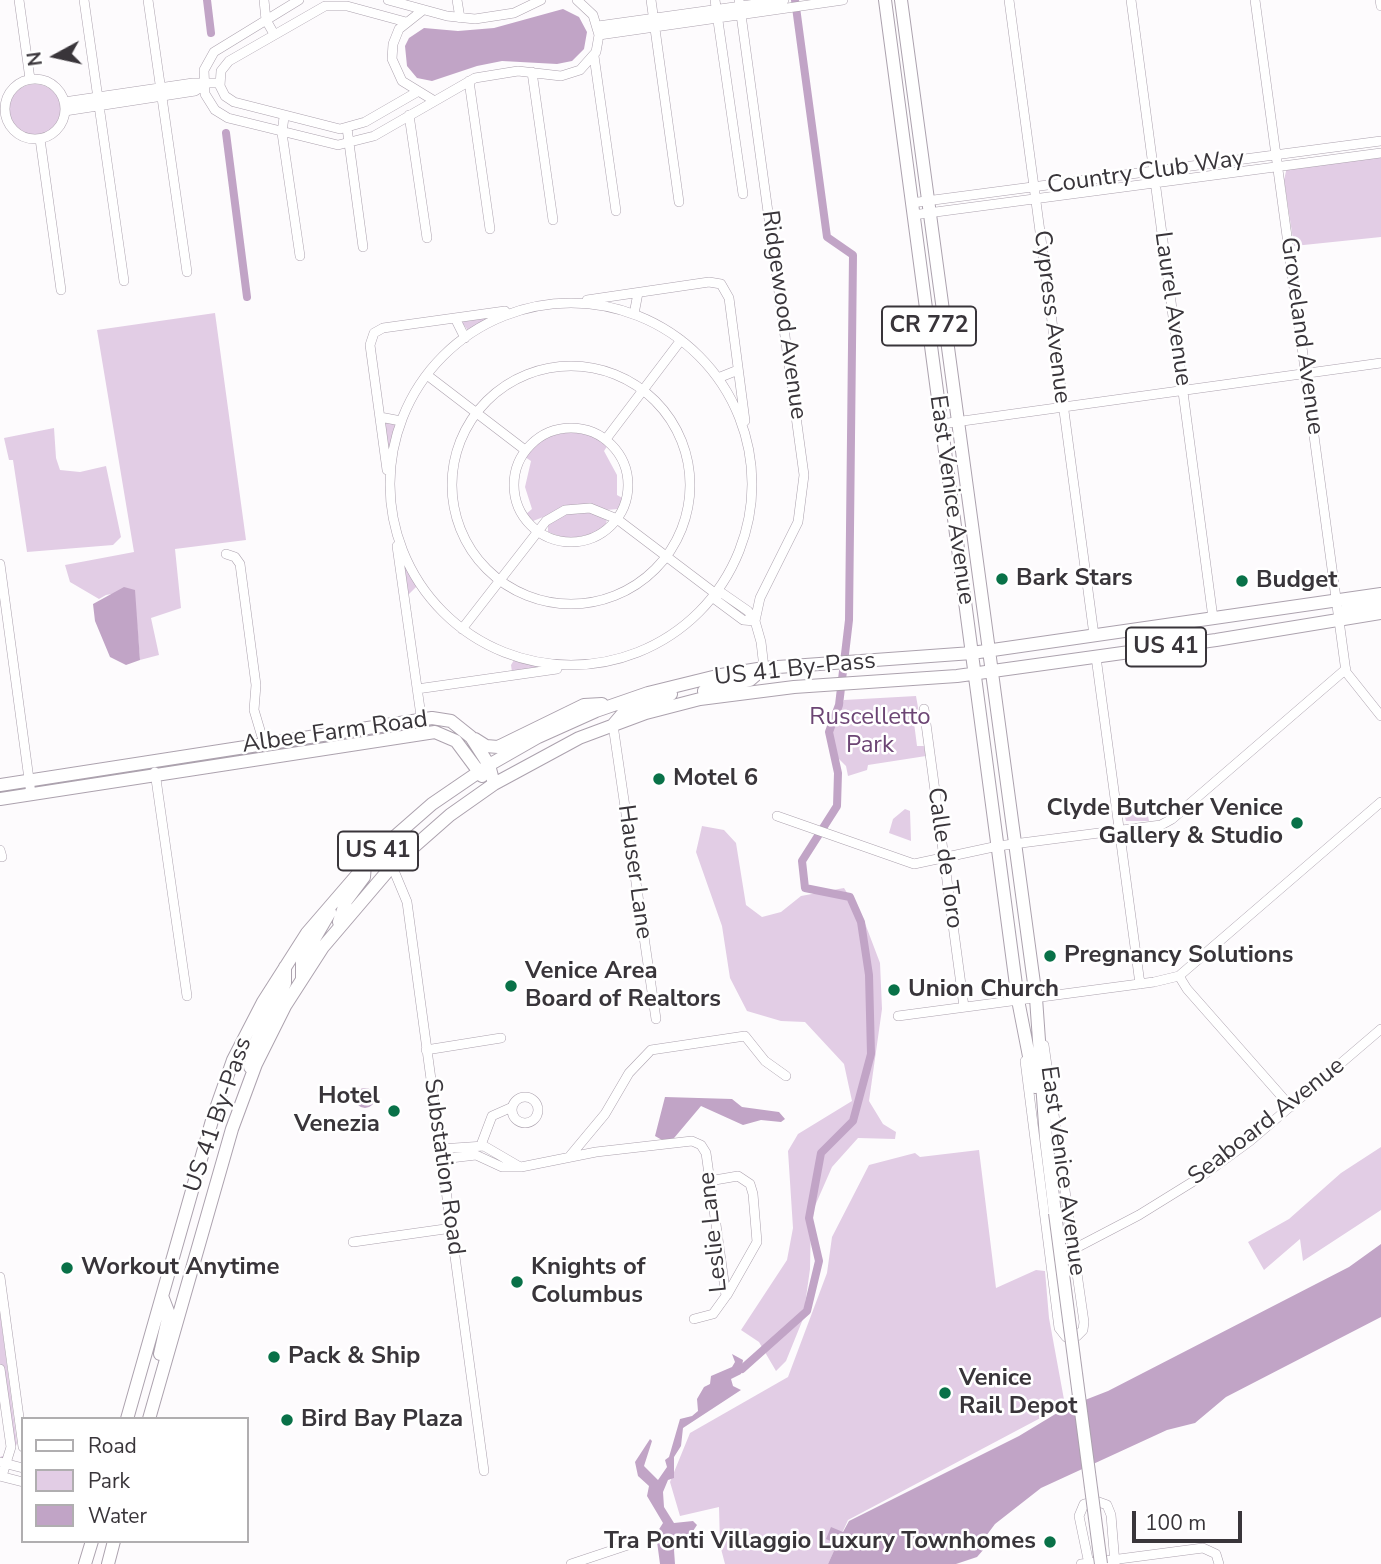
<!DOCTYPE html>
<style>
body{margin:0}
#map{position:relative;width:1381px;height:1564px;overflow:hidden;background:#fdfbfd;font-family:"Nunito Sans",sans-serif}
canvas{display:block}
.legend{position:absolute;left:21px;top:1417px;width:228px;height:126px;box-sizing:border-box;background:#fff;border:2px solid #b0aeb0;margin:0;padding:9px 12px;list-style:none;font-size:21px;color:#39353a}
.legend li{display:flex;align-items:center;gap:14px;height:35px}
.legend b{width:35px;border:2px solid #b0aeb0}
.north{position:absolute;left:21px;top:21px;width:70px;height:70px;-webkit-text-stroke:5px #fff;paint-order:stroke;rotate:262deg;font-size:19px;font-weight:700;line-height:28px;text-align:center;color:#39353a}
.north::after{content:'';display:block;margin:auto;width:24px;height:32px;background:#39353a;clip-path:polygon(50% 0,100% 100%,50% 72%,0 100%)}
.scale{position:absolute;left:1132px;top:1511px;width:110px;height:32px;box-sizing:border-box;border:4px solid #39353a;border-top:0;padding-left:9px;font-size:21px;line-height:24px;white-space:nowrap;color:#39353a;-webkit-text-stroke:5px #fff;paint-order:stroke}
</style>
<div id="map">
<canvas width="1381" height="1564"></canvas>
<ul class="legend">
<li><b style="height:9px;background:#fff"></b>Road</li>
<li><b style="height:19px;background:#e2cde5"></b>Park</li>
<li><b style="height:19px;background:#c1a4c6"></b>Water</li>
</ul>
<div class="north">N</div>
<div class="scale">100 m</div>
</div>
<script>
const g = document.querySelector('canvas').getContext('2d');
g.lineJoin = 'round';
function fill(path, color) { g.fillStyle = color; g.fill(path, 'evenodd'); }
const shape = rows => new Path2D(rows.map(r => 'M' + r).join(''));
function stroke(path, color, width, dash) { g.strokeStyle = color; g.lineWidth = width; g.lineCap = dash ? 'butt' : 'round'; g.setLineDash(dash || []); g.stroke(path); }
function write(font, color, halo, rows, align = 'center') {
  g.font = font + ' "Nunito Sans",sans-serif'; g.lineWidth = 5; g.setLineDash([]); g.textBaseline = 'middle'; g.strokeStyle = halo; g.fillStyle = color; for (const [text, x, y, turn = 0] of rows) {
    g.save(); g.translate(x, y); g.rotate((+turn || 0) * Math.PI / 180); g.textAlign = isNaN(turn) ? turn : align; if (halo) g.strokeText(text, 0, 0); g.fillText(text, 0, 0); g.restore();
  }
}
fill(shape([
 '9 110a26 26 0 1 1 52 0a26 26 0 1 1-52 0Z',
 [1381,153,1381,237,1294,246,1284,180,1287,167],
 [215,313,246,540,175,549,181,608,151,618,159,655,140,660,134,590,106,595,99,599,70,582,65,565,134,552,97,330],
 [493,317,469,332,461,321],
 [385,421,396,425,389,456,384,424],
 [54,428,56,458,60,470,80,472,106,466,121,537,113,545,27,552,13,460,9,460,4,438],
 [574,431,590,434,608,445,604,451,617,475,617,495,624,499,619,509,551,514,533,521,526,514,532,509,525,487,531,461,525,457,545,437],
 [589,511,607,518,606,525,596,533,568,539,548,532,548,524,564,514],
 [403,561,418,585,408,595],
 [514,660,542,667,543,668,512,672,511,665],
 [916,696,919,713,913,715,917,746,924,746,926,756,868,765,867,770,848,776,846,766,835,755,829,742,844,700],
 [1125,804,1126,810,1141,808,1142,816,1148,816,1149,821,1126,821,1122,806],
 [905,809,910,811,911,841,889,833,893,819],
 [702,826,724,830,736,843,746,905,762,917,781,912,801,896,844,888,863,918,880,963,882,1009,869,1101,883,1124,896,1132,895,1139,858,1138,832,1167,811,1215,810,1269,803,1319,786,1361,776,1371,759,1342,741,1330,787,1260,793,1228,788,1151,798,1134,852,1101,844,1064,805,1022,781,1021,747,1011,730,978,722,926,696,852],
 [1381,1147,1381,1210,1303,1261,1300,1239,1264,1270,1248,1242,1289,1219,1341,1173],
 [979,1150,996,1288,1036,1270,1045,1271,1049,1318,1065,1405,848,1520,828,1564,725,1564,720,1545,719,1507,680,1516,670,1482,690,1433,788,1377,827,1273,832,1237,869,1165,915,1153,920,1157],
 [0,1312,17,1443,8,1469,0,1465,0,1457,5,1455,8,1444,0,1387]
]), '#e2cde5');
fill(shape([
 [563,9,579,17,587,32,584,49,572,61,557,64,502,61,477,66,432,81,417,78,407,66,405,46,409,38,424,28,458,31,494,28],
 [124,587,135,590,140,660,126,665,110,657,95,621,93,604],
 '355 1098a10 10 0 1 1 20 0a10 10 0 1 1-20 0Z',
 [665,1097,732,1099,742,1107,779,1112,785,1119,781,1122,761,1120,743,1125,701,1106,669,1144,655,1136],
 [1381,1244,1381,1317,1226,1397,1195,1423,1167,1430,1041,1488,995,1524,986,1536,984,1549,977,1557,956,1564,828,1564,837,1544,826,1539,831,1527,843,1532,849,1521,1019,1436,1067,1407,1108,1391,1349,1267],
 [732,1354,743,1360,741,1374,731,1379,733,1386,741,1390,683,1428,681,1446,674,1457,674,1478,668,1480,663,1492,664,1507,674,1523,693,1521,697,1525,689,1537,685,1537,674,1550,675,1564,660,1564,656,1534,663,1523,647,1496,649,1486,638,1476,635,1462,650,1439,652,1441,644,1466,658,1480,667,1467,665,1460,669,1457,680,1419,692,1416,698,1411,697,1399,704,1387,710,1384,711,1376,732,1367,735,1362]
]), '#c1a4c6');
stroke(shape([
 [207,0,211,33],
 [226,133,247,297],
 [742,1369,807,1311,819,1261,809,1218,821,1153,853,1121,871,1054,869,975,861,922,850,897,805,888,802,861,837,806,838,773,829,732,839,705,849,620,853,255,827,237,795,0]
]), '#c1a4c6', 8);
const minor = shape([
 [19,0,30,79],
 [84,0,124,281],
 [148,0,187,272],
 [264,0,266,20,274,34],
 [299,0,214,52,204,70,205,94,215,110,228,118,338,145,374,136,475,78,518,71,561,76,580,70,596,52,599,35,593,15,577,0],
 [388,0,447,16,475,19,514,13,541,0],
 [457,0,460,18],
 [651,0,679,202],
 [715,0,743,194],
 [739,0,804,475,798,522,760,598,755,621],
 [1009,0,1094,635],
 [1131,0,1213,618],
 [1255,0,1346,672,1381,716],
 [1380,0,1381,6],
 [423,10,399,29,393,44,392,59,402,81,433,100],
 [406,22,347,6,325,6,229,61,221,71,220,86,225,96,234,102,340,129,365,122,417,92],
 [598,26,784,0],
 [599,35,843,0],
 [594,56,616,211],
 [532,72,553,220],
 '5 109a30 30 0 1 1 60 0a30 30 0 1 1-60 0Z',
 [469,81,490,229],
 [64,102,193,83,219,83],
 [65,111,195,91,203,86],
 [409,115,427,238],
 [284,117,282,133,300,256],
 [347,128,363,247],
 [40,139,61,290],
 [911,203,1381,141],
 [913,215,1381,153],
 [587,300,709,282,721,284,729,298,745,421],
 '390 484a181 181 0 1 1 362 0a181 181 0 1 1-362 0Z',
 [634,314,638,293],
 [455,318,465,338],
 '452 485a119 119 0 1 1 238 0a119 119 0 1 1-238 0Z',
 [427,375,525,450],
 [718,378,738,370],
 [380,417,401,421],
 [941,424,1381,363],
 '514 485a57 57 0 1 1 114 0a57 57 0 1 1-114 0Z',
 [606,439,681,340],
 [387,470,370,345,374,333,383,328,505,311],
 [397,546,422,723],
 [226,554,235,557,240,564,256,685,254,710,265,747],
 [0,564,31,794],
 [716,594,716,600,743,620,755,621],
 [462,629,546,521,565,510,590,508,617,519,716,594,722,593,748,611,755,621,761,642,764,668],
 [1096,657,1140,984],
 [417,689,557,669],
 [924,709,964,1007],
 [613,725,656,1019],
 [155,772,187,996],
 [777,816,914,864,998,846,1161,825,1172,819,1346,669],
 [0,850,2,857],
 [392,866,407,902,484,1471],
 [1179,976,1187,989,1291,1107],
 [898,1016,1154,982,1179,976,1381,802],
 [426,1050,501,1038],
 [1025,1061,1059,1328,1066,1337,1077,1336,1083,1330,1084,1322,1044,1045],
 '512 1110a13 13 0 1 1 26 0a13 13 0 1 1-26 0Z',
 [481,1145,492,1116,510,1108],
 [440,1149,484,1146,520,1167],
 [570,1156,605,1114,629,1073,651,1050,745,1036,765,1061,786,1076],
 [442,1159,476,1155,502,1167,521,1167,596,1152,692,1141,701,1145,706,1153,726,1296,713,1314,694,1319],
 [709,1181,738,1176,750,1184,753,1194,757,1242,727,1295],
 [353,1242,452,1228],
 [1074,1249,1139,1215,1202,1176,1250,1141,1381,1029],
 [0,1277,23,1447],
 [0,1369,11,1447,2,1476],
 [0,1462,23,1468],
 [0,1476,23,1482],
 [571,1564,634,1543],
 [1081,1564,1203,1548,1216,1554,1219,1564],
 [1089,1564,1079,1516,1084,1504,1096,1501,1107,1505,1111,1515,1115,1564]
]);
const major = shape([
 [885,0,1018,1000,1035,1087],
 [901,0,1036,998,1046,1139,1055,1213],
 [1339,619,1346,610,1381,604],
 [704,691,750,680,764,668],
 [613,725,625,711,671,694],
 [475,739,486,746,498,747,584,705,602,704],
 [0,785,432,718,451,721,471,737,489,765,494,784],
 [0,799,435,732,456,741,482,776],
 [339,922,346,901,364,877,365,865],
 [302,978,302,960,330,912],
 [250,1067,256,1042,285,983,285,967],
 [160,1354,169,1314,162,1296],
 [127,1419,213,1117,233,1060,263,1002,307,933,376,853,432,804,489,765,538,737,596,711,648,693,721,675,764,668,972,653,1381,594],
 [149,1419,232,1129,256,1064,285,1006,323,947,392,866,450,815,494,784,579,738,646,713,700,699,794,687,957,676,1216,640,1381,613],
 [85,1564,92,1541],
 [108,1564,114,1541]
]);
stroke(minor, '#aca2ae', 10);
stroke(major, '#aca2ae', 14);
stroke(minor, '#fff', 9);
stroke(major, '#fff', 12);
const majorBridge = shape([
 [1055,1213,1101,1564]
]);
stroke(majorBridge, '#aca2ae', 14, []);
stroke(majorBridge, '#fff', 12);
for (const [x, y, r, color] of [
 [1002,579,7,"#097148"],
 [1242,581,7,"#097148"],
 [659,779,7,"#097148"],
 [1297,823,7,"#097148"],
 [1050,956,7,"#097148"],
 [511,986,7,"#097148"],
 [894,990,7,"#097148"],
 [394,1111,7,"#097148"],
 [67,1268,7,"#097148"],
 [517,1282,7,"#097148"],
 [274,1357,7,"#097148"],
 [945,1393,7,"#097148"],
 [287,1420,7,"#097148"],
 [1050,1542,7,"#097148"]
]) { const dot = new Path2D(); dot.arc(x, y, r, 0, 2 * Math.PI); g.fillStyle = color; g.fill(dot); stroke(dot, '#fff', 2.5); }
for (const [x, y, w] of [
 [929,326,94],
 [1166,647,80],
 [378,851,80]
]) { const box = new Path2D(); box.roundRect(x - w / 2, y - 19.5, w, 39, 5); g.fillStyle = '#fff'; g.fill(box); stroke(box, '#39353a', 2); }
write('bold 23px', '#39353a', null, [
 ["CR 772",929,326],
 ["US 41",1166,647],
 ["US 41",378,851]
]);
write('24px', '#39353a', '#fff', [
 ["Country Club Way",1146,173,-8],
 ["Laurel Avenue",1172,309,82],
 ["Ridgewood Avenue",783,315,82],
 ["Cypress Avenue",1051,317,83],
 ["Groveland Avenue",1301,336,82],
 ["East Venice Avenue",951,500,82],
 ["US 41 By-Pass",795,670,-6],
 ["Albee Farm Road",335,733,-8],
 ["Calle de Toro",944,858,82],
 ["Hauser Lane",634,872,82],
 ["US 41 By-Pass",219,1115,-71],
 ["Seaboard Avenue",1267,1122,-38],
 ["Substation Road",443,1167,82],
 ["East Venice Avenue",1062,1171,82],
 ["Leslie Lane",714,1232,-96]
]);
write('bold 24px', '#39353a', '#fff', [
 ["Bark Stars",1016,579],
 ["Budget",1256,581],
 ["Motel 6",673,779],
 ["Clyde Butcher Venice",1283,809,"right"],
 ["Gallery & Studio",1283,837,"right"],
 ["Pregnancy Solutions",1064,956],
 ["Venice Area",525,972],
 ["Board of Realtors",525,1000],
 ["Union Church",908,990],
 ["Hotel",380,1097,"right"],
 ["Venezia",380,1125,"right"],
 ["Workout Anytime",81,1268],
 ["Knights of",531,1268],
 ["Columbus",531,1296],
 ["Pack & Ship",288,1357],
 ["Venice",959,1379],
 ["Rail Depot",959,1407],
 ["Bird Bay Plaza",301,1420],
 ["Tra Ponti Villaggio Luxury Townhomes",1036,1542,"right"]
], 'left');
write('24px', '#6c4574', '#fff', [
 ["Ruscelletto",870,718],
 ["Park",870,746]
]);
</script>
